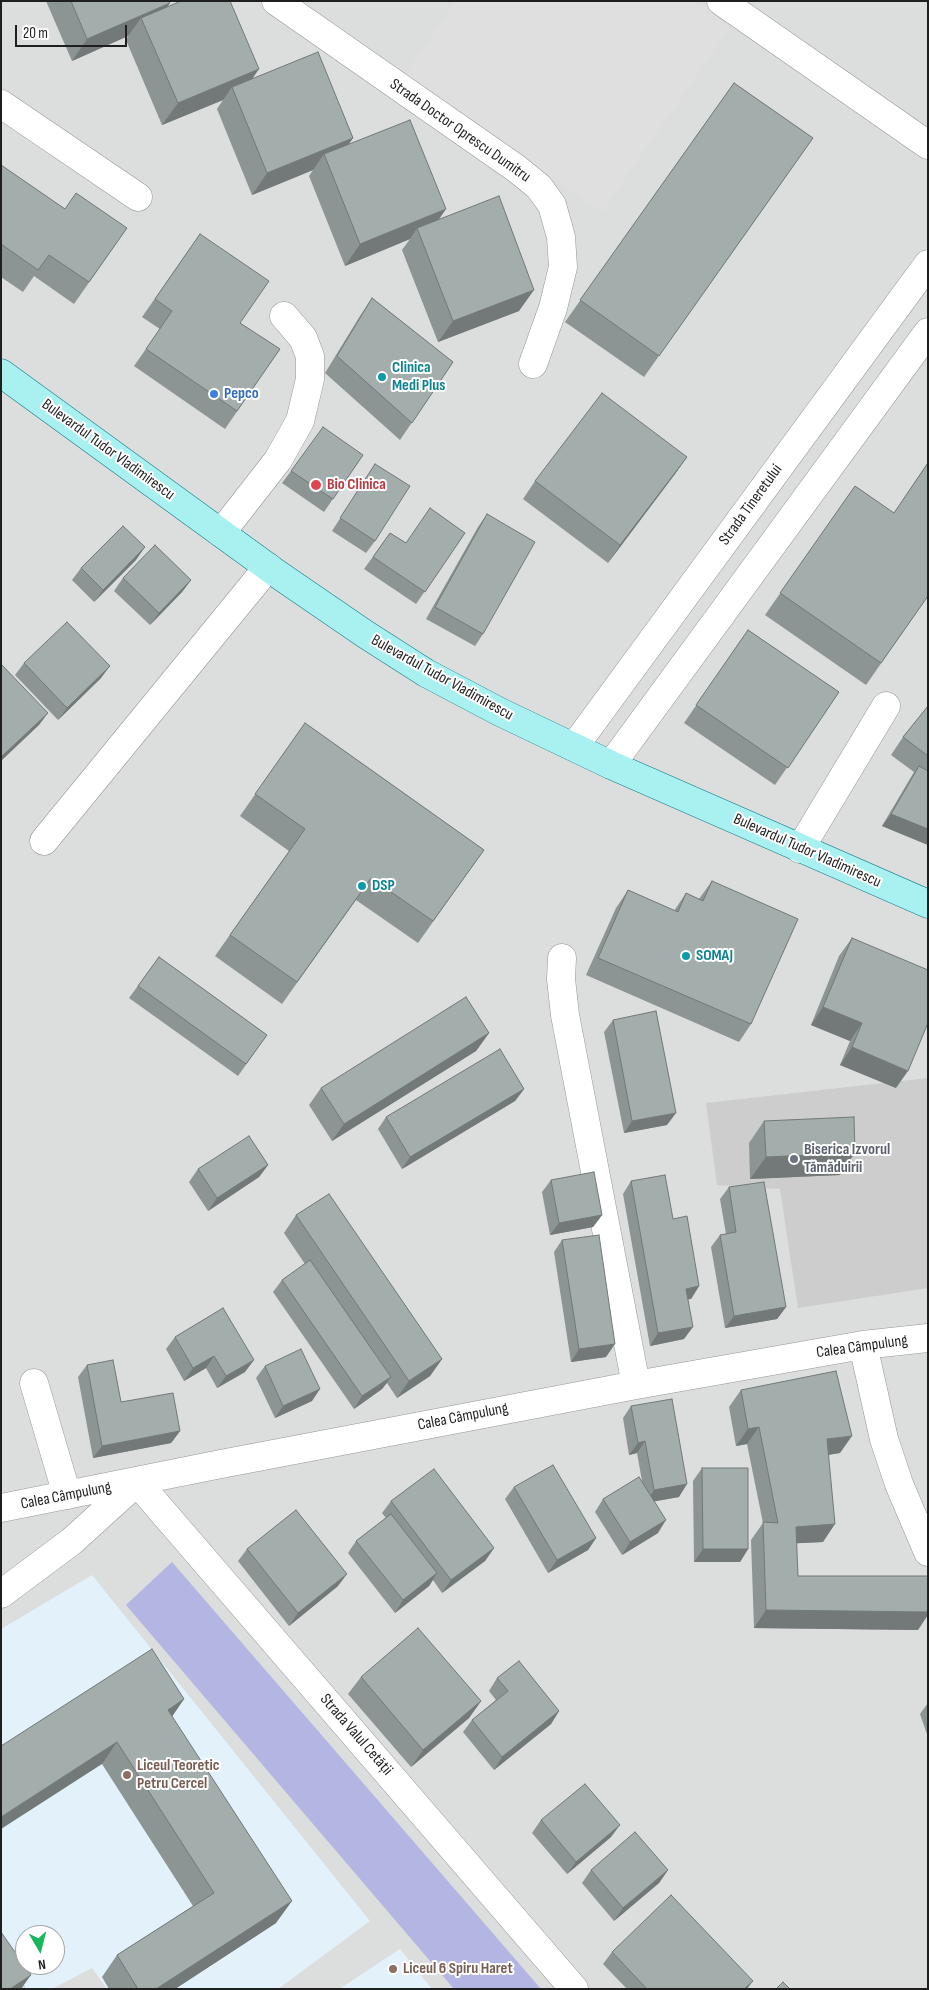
<!DOCTYPE html>
<meta charset="utf-8">
<style>
body{margin:0}
#map{position:relative;width:929px;height:1990px;overflow:hidden;background:#e7eeef;font-family:"Sofia Sans Condensed",sans-serif}
canvas{display:block}
.frame{position:absolute;inset:0;border:2px solid #1f1f1f;pointer-events:none}
.north{position:absolute;left:15px;top:1925px;width:50px;height:50px;box-sizing:border-box;background:#fff;border:1px solid #a5a5a5;border-radius:50%;rotate:172deg;font-size:14px;font-weight:700;line-height:20px;text-align:center;color:#1f1f1f}
.north::after{content:'';display:block;margin:auto;width:18px;height:22px;background:#18b75d;clip-path:polygon(50% 0,100% 100%,50% 72%,0 100%)}
.scale{position:absolute;left:15px;top:25px;width:112px;height:22px;box-sizing:border-box;border:2px solid #1f1f1f;border-top:0;padding-left:6px;font-size:15px;line-height:18px;white-space:nowrap;color:#1f1f1f;-webkit-text-stroke:4px #fff;paint-order:stroke}
</style>
<div id="map">
<canvas width="929" height="1990"></canvas>
<div class="frame"></div>
<div class="north">N</div>
<div class="scale">20 m</div>
</div>
<script>
const g = document.querySelector('canvas').getContext('2d');
g.lineJoin = 'round';
function fill(path, color) { g.fillStyle = color; g.fill(path, 'evenodd'); }
const shape = rows => new Path2D(rows.map(r => 'M' + r).join(''));
function stroke(path, color, width, dash) { g.strokeStyle = color; g.lineWidth = width; g.lineCap = dash ? 'butt' : 'round'; g.setLineDash(dash || []); g.stroke(path); }
function write(font, color, halo, rows, align = 'center') {
  g.font = font + ' "Sofia Sans Condensed",sans-serif'; g.lineWidth = 4; g.setLineDash([]); g.textBaseline = 'middle'; g.strokeStyle = halo; g.fillStyle = color; for (const [text, x, y, turn = 0] of rows) {
    g.save(); g.translate(x, y); g.rotate((+turn || 0) * Math.PI / 180); g.textAlign = isNaN(turn) ? turn : align; if (halo) g.strokeText(text, 0, 0); g.fillText(text, 0, 0); g.restore();
  }
}
fill(shape([
 [1,1,928,1,928,1989,1,1989],
 [25,1935,55,1935,55,1965,25,1965]
]), '#dcdddd');
fill(shape([
 [92,1575,370,1921,278,1989,107,1989,92,1968,52,1989,27,1989,1,1950,1,1629],
 [25,1935,55,1935,55,1965,25,1965],
 [400,1949,432,1989,339,1989]
]), '#e3f1fb');
fill(shape([
 [928,1078,928,1288,798,1308,780,1189,717,1185,706,1103]
]), '#cdcdcd');
fill(shape([
 [172,1562,541,1989,454,1989,126,1605]
]), '#b3b5e3');
fill(shape([
 [456,1,692,1,730,28,602,212,404,75]
]), '#dfdfdf');
const minor = shape([
 [276,1,517,169,539,187,552,205,561,237,563,267,553,308,533,364],
 [721,1,928,145],
 [1,104,138,197],
 [221,533,278,460,300,421,310,379,310,356,303,338,284,316],
 [574,747,928,264],
 [611,765,928,332],
 [44,841,268,567],
 [800,849,886,706],
 [562,958,561,979,565,1015,636,1385],
 [863,1345,884,1439,899,1484,928,1552],
 [34,1383,67,1495],
 [137,1482,574,1989],
 [1,1508,221,1464,636,1385,863,1345,928,1338],
 [1,1594,72,1541,137,1482]
]);
const major = shape([
 [1,373,276,573,365,634,426,673,500,712,611,765,928,904]
]);
stroke(minor, '#969696', 29);
stroke(major, '#127c89', 29);
stroke(minor, '#fff', 28);
stroke(major, '#a9f1f1', 28);
fill(shape([
 [46,1,169,1,168,7,253,79,353,138,349,144,438,220,519,311,438,342,402,250,410,239,345,266,309,176,313,170,252,195,217,109,223,100,162,125,126,40,128,36,72,61],
 [734,83,813,138,644,377,565,322],
 [1,165,65,209,127,228,74,304,34,276,23,292,1,277],
 [200,234,240,323,280,349,225,429,134,366,160,329,142,317],
 [372,298,453,362,400,440,325,373,360,316],
 [363,455,324,512,282,483,291,471],
 [687,457,675,474,608,563,523,499,535,481],
 [928,462,928,596,866,685,765,615,855,486,894,513],
 [375,464,375,541,366,553,332,531],
 [487,514,483,634,475,646,426,619,478,527],
 [390,533,406,543,465,533,416,604,364,569],
 [136,560,94,602,72,580,81,568],
 [123,578,191,580,182,592,150,625,114,591],
 [748,630,839,692,775,785,684,723],
 [24,663,101,678,58,720,15,675],
 [928,706,928,845,882,826,914,772,891,755,903,737],
 [305,723,484,850,418,943,356,900,282,1004,215,956,289,851,240,816],
 [712,881,751,1024,739,1042,586,975,616,908,628,890,674,911,686,893,699,899],
 [852,938,896,1088,840,1065,850,1041,811,1025,839,956],
 [159,957,267,1035,238,1076,129,998],
 [613,1020,667,1125,624,1133,604,1032],
 [489,1033,476,1051,332,1141,309,1105,321,1088],
 [524,1089,515,1101,402,1169,378,1129,386,1117],
 [764,1121,840,1175,750,1179,749,1143],
 [268,1165,259,1177,208,1211,189,1182,198,1169],
 [551,1180,602,1215,593,1227,550,1235,542,1192],
 [631,1181,673,1219,699,1286,691,1299,688,1299,684,1339,650,1346,623,1194],
 [729,1187,786,1307,777,1319,725,1328,711,1247,720,1235,726,1234,720,1199],
 [296,1215,442,1359,430,1376,397,1398,387,1383,382,1389,354,1409,273,1292,282,1280,305,1264,284,1233],
 [562,1240,606,1357,571,1362,554,1252],
 [223,1308,245,1372,217,1388,206,1368,184,1381,166,1349,175,1337],
 [87,1365,121,1402,180,1431,171,1443,93,1458,78,1377],
 [265,1366,312,1401,275,1418,256,1378],
 [741,1390,840,1453,828,1455,823,1542,796,1543,798,1576,918,1630,754,1628,751,1540,763,1523,747,1444,736,1446,729,1407],
 [631,1406,679,1497,654,1501,658,1533,622,1555,595,1512,603,1499,642,1481,637,1453,629,1455,623,1418],
 [702,1468,748,1549,740,1562,694,1562,693,1481],
 [514,1487,596,1538,588,1550,548,1573,505,1499],
 [391,1501,494,1548,485,1561,442,1593,433,1580,429,1586,395,1613,348,1553,356,1541,386,1518,382,1513],
 [247,1549,338,1586,289,1626,238,1561],
 [361,1677,481,1701,469,1718,411,1767,348,1694],
 [497,1678,559,1711,551,1724,494,1770,463,1732,472,1720,496,1700,489,1691],
 [184,1699,172,1716,276,1923,175,1989,109,1989,102,1977,117,1955,193,1906,102,1764,1,1746],
 [928,1703,928,1737,920,1714],
 [541,1820,611,1837,567,1874,532,1833],
 [591,1870,668,1870,659,1883,614,1921,582,1883],
 [612,1952,747,1989,627,1989,603,1964]
]), '#8c9593');
fill(shape([
 [170,3,155,25,141,18,128,36,72,61,87,39],
 [259,69,244,91,232,87,223,100,162,125,178,103],
 [353,138,338,159,324,154,313,170,252,195,267,173],
 [446,209,431,231,417,228,410,239,345,266,360,244],
 [534,290,519,311,438,342,453,321],
 [687,457,675,474,608,563,620,545],
 [145,547,136,560,94,602,103,590],
 [191,580,182,592,150,625,159,613],
 [110,666,101,678,58,720,67,708],
 [48,713,39,725,1,761,1,757],
 [891,814,928,829,928,845,882,826],
 [823,1007,862,1023,850,1041,811,1025],
 [489,1033,476,1051,332,1141,344,1124],
 [852,1047,908,1071,896,1088,840,1065],
 [524,1089,515,1101,402,1169,410,1157],
 [676,1113,667,1125,624,1133,632,1121],
 [855,1153,840,1175,750,1179,766,1157],
 [268,1165,259,1177,208,1211,217,1198],
 [602,1215,593,1227,550,1235,559,1223],
 [699,1286,691,1299,677,1301,686,1289],
 [786,1307,777,1319,725,1328,734,1316],
 [693,1327,684,1339,650,1346,658,1333],
 [615,1344,606,1357,571,1362,579,1349],
 [214,1356,206,1368,184,1381,193,1368],
 [442,1359,430,1376,397,1398,409,1381],
 [254,1360,245,1372,217,1388,226,1376],
 [391,1377,382,1389,354,1409,362,1396],
 [320,1389,312,1401,275,1418,283,1406],
 [759,1427,747,1444,736,1446,748,1429],
 [180,1431,171,1443,93,1458,102,1446],
 [852,1436,840,1453,814,1457,827,1439],
 [645,1441,637,1453,629,1455,638,1443],
 [687,1484,679,1497,646,1503,654,1490],
 [666,1520,658,1533,622,1555,630,1542],
 [835,1524,823,1542,783,1544,796,1527],
 [596,1538,588,1550,548,1573,557,1560],
 [494,1548,485,1561,442,1593,451,1580],
 [703,1549,748,1549,740,1562,694,1562],
 [437,1573,429,1586,395,1613,403,1600],
 [347,1574,338,1586,289,1626,298,1613],
 [766,1610,928,1612,928,1615,918,1630,754,1628],
 [184,1699,169,1721,168,1710],
 [481,1701,469,1718,411,1767,423,1750],
 [559,1711,551,1724,494,1770,502,1757],
 [117,1742,102,1764,1,1829,1,1817],
 [620,1825,611,1837,567,1874,576,1862],
 [668,1870,659,1883,614,1921,623,1908],
 [292,1901,276,1923,175,1989,156,1989],
 [31,1975,21,1989,10,1989],
 [753,1981,747,1989,744,1989]
]), '#727978');
const building = shape([
 [71,1,169,1,170,3,87,39,71,1],
 [181,1,230,1,259,69,178,103,141,18,181,1],
 [318,52,353,138,267,173,232,87,318,52],
 [734,83,813,138,659,356,580,300,734,83],
 [410,120,446,209,360,244,324,154,410,120],
 [1,165,65,209,76,193,127,228,89,282,49,255,38,270,1,244,1,165],
 [499,196,534,290,453,321,417,228,499,196],
 [200,234,269,281,240,323,280,349,237,411,146,349,172,311,155,299,200,234],
 [372,298,453,362,412,423,337,356,372,298],
 [602,393,687,457,620,545,535,481,602,393],
 [323,427,363,455,333,499,291,471,323,427],
 [928,463,928,596,881,663,780,593,855,486,894,513,928,463],
 [375,464,410,486,375,541,340,518,375,464],
 [430,508,465,533,425,592,373,557,390,533,406,543,430,508],
 [487,514,535,542,483,634,435,607,487,514],
 [123,526,145,547,103,590,81,568,123,526],
 [155,545,191,580,159,613,123,578,155,545],
 [67,622,110,666,67,708,24,663,67,622],
 [748,630,839,692,788,768,696,705,748,630],
 [1,664,48,713,1,757,1,664],
 [928,706,928,756,903,737,928,706],
 [305,723,484,850,433,921,371,878,297,982,230,935,305,829,255,794,305,723],
 [919,766,928,771,928,829,891,814,919,766],
 [712,881,798,919,751,1024,598,958,628,890,678,912,686,893,703,901,712,881],
 [852,938,928,970,928,1023,908,1071,852,1047,862,1023,823,1007,852,938],
 [159,957,267,1035,246,1064,138,986,159,957],
 [466,997,489,1033,344,1124,321,1088,466,997],
 [656,1011,676,1113,632,1121,613,1020,656,1011],
 [500,1049,524,1089,410,1157,386,1117,500,1049],
 [854,1117,855,1153,766,1157,764,1121,854,1117],
 [249,1136,268,1165,217,1198,198,1169,249,1136],
 [594,1172,602,1215,559,1223,551,1180,594,1172],
 [665,1175,673,1219,687,1216,699,1286,686,1289,693,1327,658,1333,631,1181,665,1175],
 [764,1182,786,1307,734,1316,720,1235,736,1232,729,1187,764,1182],
 [329,1194,442,1359,409,1381,296,1215,329,1194],
 [599,1235,615,1344,579,1349,562,1240,599,1235],
 [310,1260,391,1377,362,1396,282,1280,310,1260],
 [223,1308,254,1360,226,1376,214,1356,193,1368,175,1337,223,1308],
 [301,1349,320,1389,283,1406,265,1366,301,1349],
 [113,1360,121,1402,173,1393,180,1431,102,1446,87,1365,113,1360],
 [836,1371,852,1436,827,1439,835,1524,796,1527,798,1576,928,1576,928,1612,766,1610,763,1522,778,1523,759,1427,748,1429,741,1390,836,1371],
 [672,1399,687,1484,654,1490,645,1441,638,1443,631,1406,672,1399],
 [553,1465,596,1538,557,1560,514,1487,553,1465],
 [702,1468,748,1468,748,1549,703,1549,702,1468],
 [434,1469,494,1548,451,1580,391,1501,434,1469],
 [639,1477,666,1520,630,1542,603,1499,639,1477],
 [296,1510,347,1574,298,1613,247,1549,296,1510],
 [391,1514,437,1573,403,1600,356,1541,391,1514],
 [418,1628,481,1701,423,1750,361,1677,418,1628],
 [152,1649,184,1699,168,1710,292,1901,156,1989,138,1989,117,1955,214,1893,117,1742,1,1817,1,1746,152,1649],
 [519,1661,559,1711,502,1757,472,1720,508,1691,497,1678,519,1661],
 [585,1784,620,1825,576,1862,541,1820,585,1784],
 [635,1832,668,1870,623,1908,591,1870,635,1832],
 [671,1895,753,1981,744,1989,647,1989,612,1952,671,1895],
 [1,1932,31,1975,10,1989,1,1989,1,1932],
 [783,1982,790,1989,776,1989,783,1982]
]);
fill(building, '#a3adab');
stroke(building, '#727978', 1);
for (const [x, y, r, color] of [
 [382,377,5,"#0f9aa8"],
 [214,394,5,"#3f7fe0"],
 [316,485,6,"#e0444e"],
 [362,886,5,"#0f9aa8"],
 [686,956,5,"#0f9aa8"],
 [794,1159,5,"#6b7280"],
 [127,1775,5,"#8d6e63"],
 [393,1969,5,"#8d6e63"]
]) { const dot = new Path2D(); dot.arc(x, y, r, 0, 2 * Math.PI); g.fillStyle = color; g.fill(dot); stroke(dot, '#fff', 2); }
write('16px', '#1f1f1f', '#fff', [
 ["Strada Doctor Oprescu Dumitru",460,131,35],
 ["Bulevardul Tudor Vladimirescu",108,450,36],
 ["Strada Tineretului",751,505,-54],
 ["Bulevardul Tudor Vladimirescu",442,678,29],
 ["Bulevardul Tudor Vladimirescu",807,851,24],
 ["Calea Câmpulung",862,1347,-8],
 ["Calea Câmpulung",463,1417,-11],
 ["Calea Câmpulung",66,1496,-11],
 ["Strada Valul Cetății",356,1735,49]
]);
write('bold 16px', '#0d838f', '#fff', [
 ["Clinica",392,368],
 ["Medi Plus",392,386],
 ["DSP",372,886],
 ["SOMAJ",696,956]
], 'left');
write('bold 16px', '#366cbe', '#fff', [
 ["Pepco",224,394]
], 'left');
write('bold 16px', '#be3a42', '#fff', [
 ["Bio Clinica",327,485]
], 'left');
write('bold 16px', '#5b616d', '#fff', [
 ["Biserica Izvorul",804,1150],
 ["Tămăduirii",804,1168]
], 'left');
write('bold 16px', '#785e54', '#fff', [
 ["Liceul Teoretic",137,1766],
 ["Petru Cercel",137,1784],
 ["Liceul 6 Spiru Haret",403,1969]
], 'left');
</script>
